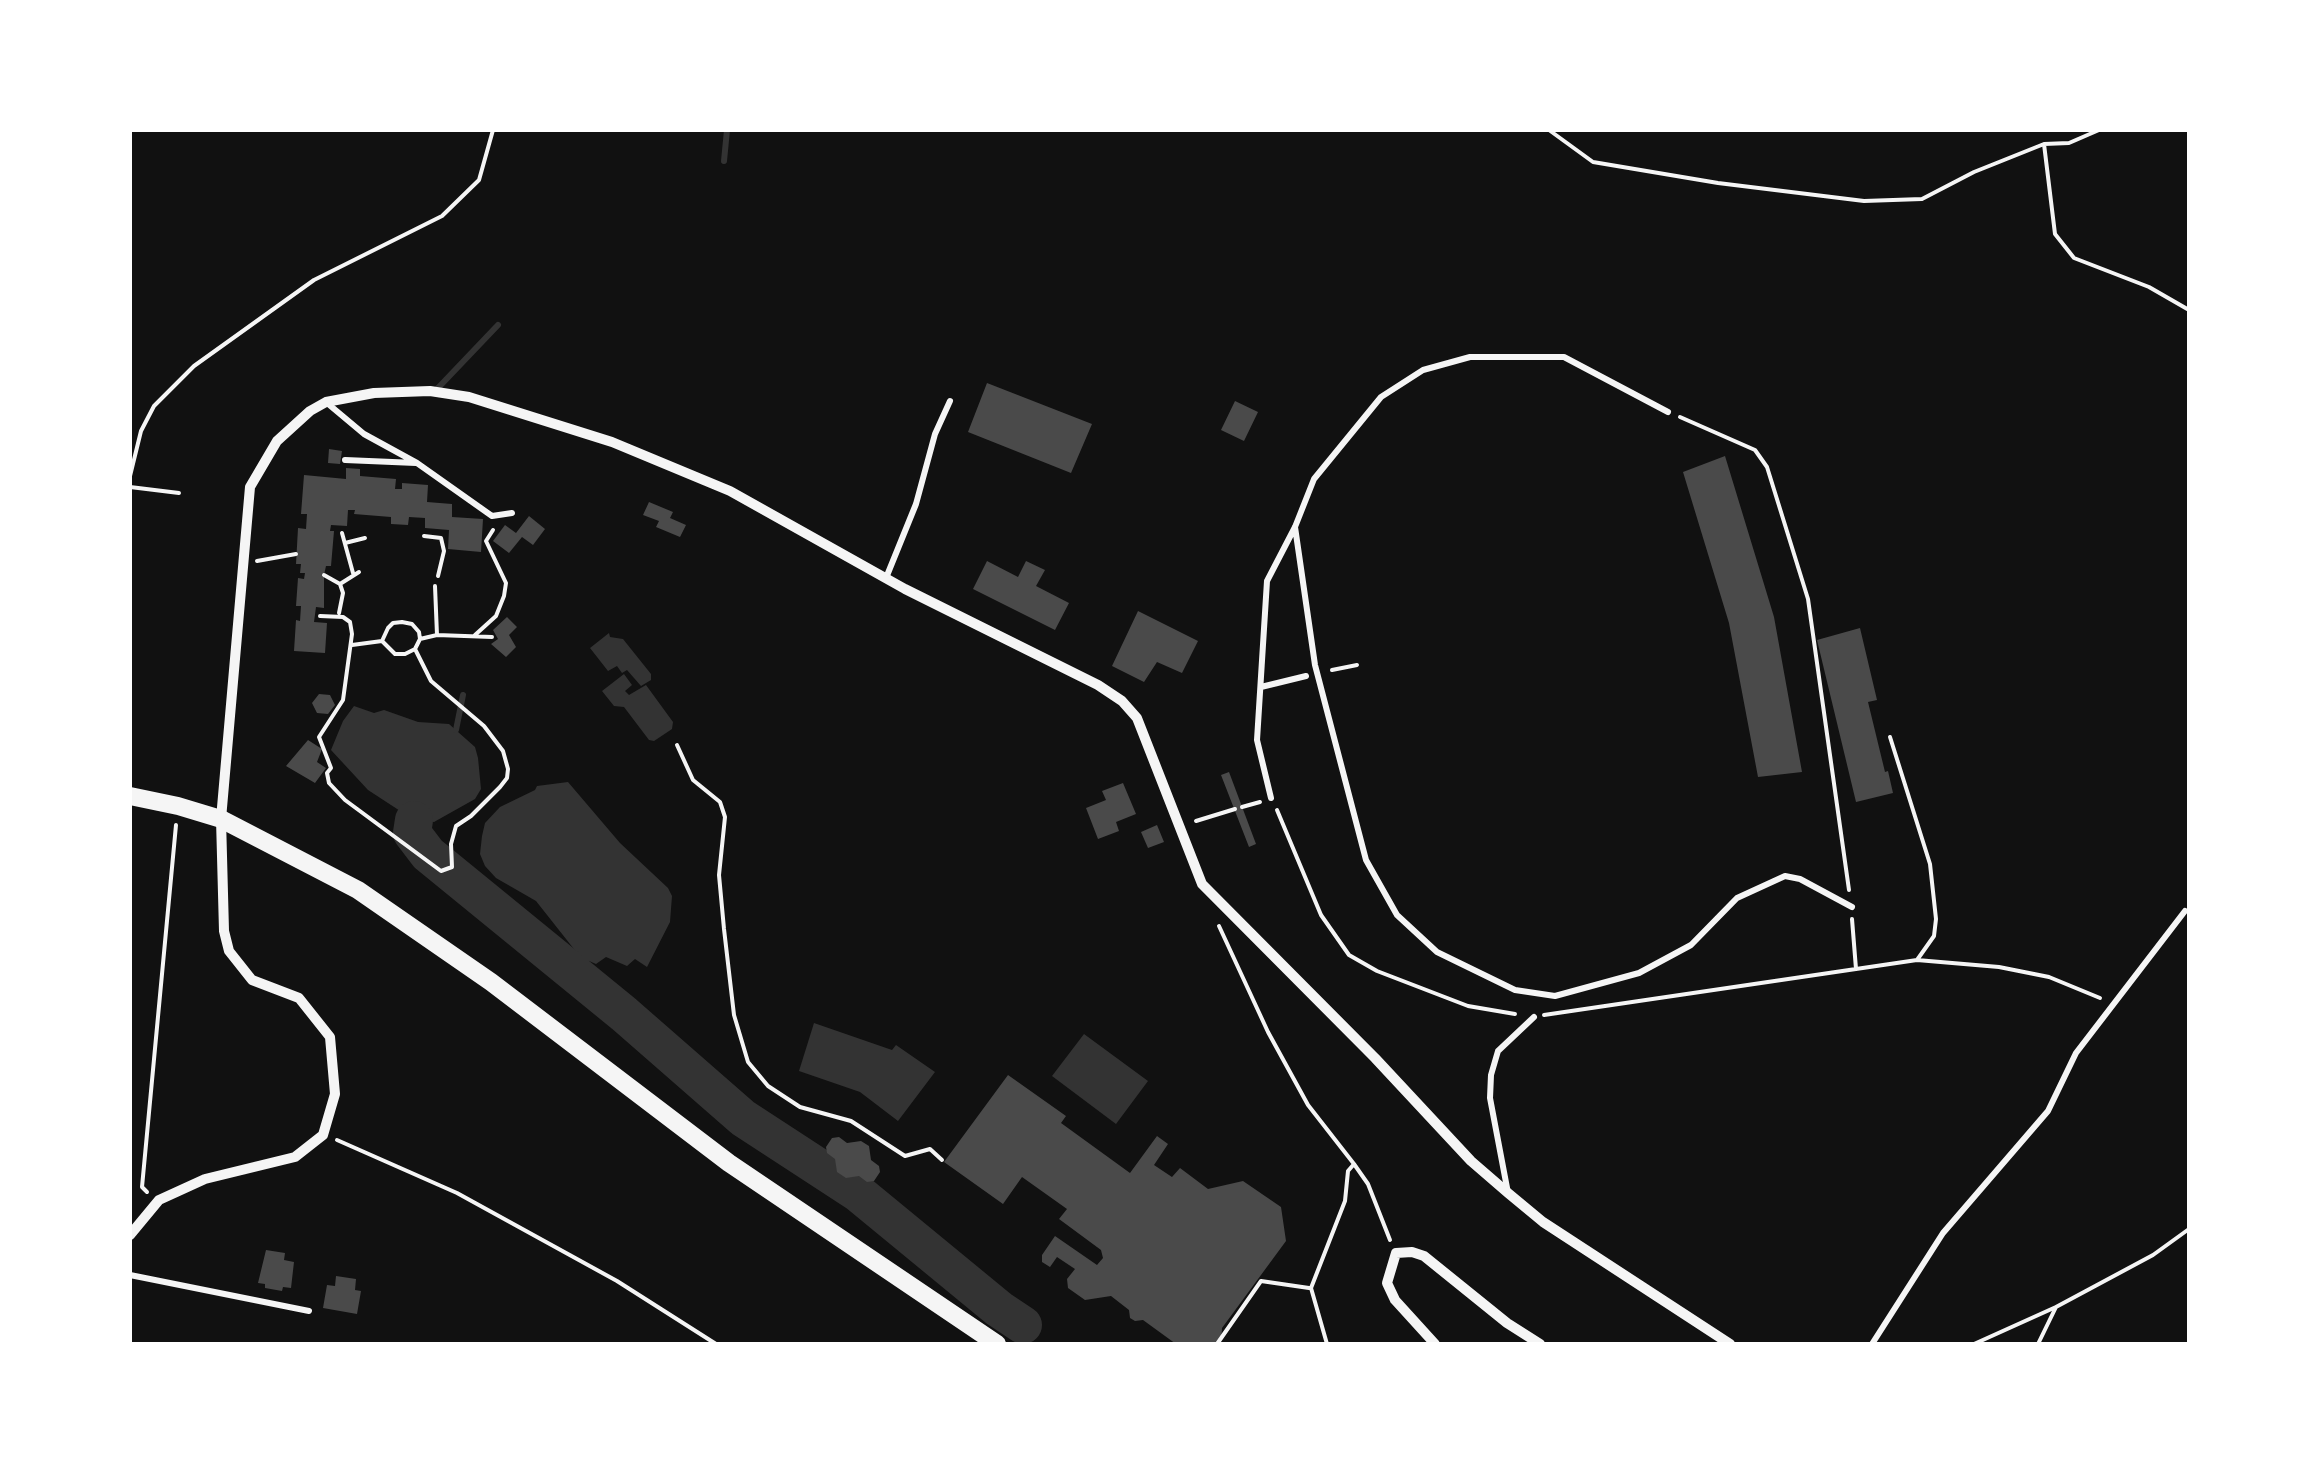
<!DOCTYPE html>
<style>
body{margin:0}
#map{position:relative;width:2319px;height:1474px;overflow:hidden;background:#111;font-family:Karla,sans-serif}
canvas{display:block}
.frame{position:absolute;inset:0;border:132px solid #fff;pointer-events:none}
</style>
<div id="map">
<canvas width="2319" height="1474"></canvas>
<div class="frame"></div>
</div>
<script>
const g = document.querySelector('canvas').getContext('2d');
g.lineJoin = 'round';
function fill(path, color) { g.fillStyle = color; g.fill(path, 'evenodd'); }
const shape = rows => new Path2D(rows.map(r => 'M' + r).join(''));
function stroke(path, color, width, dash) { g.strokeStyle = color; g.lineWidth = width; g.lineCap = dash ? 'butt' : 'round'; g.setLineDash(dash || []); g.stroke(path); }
fill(shape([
 [609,633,610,637,623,639,651,674,651,680,641,686,627,670,622,673,617,666,608,671,590,648],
 [624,674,632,685,625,691,629,695,646,685,673,722,672,729,654,741,649,740,624,707,614,706,602,691],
 [354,706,374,713,384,710,418,722,449,724,475,747,478,758,481,789,475,799,434,822,414,820,368,790,331,750,343,721],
 [568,782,620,843,668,888,672,896,670,922,647,967,635,959,627,966,606,957,596,964,589,961,585,963,536,901,496,878,485,866,480,854,482,836,485,823,500,807,535,790,537,786],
 [814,1023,892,1050,896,1045,935,1072,898,1121,860,1092,799,1071],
 [1084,1034,1148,1081,1116,1124,1052,1076]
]), '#333');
stroke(shape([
 [724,161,727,130],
 [437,389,498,325],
 [456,730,463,695]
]), '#333', 6);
stroke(shape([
 [414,820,412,833,428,854,624,1014,743,1118,858,1193,999,1309,1023,1325]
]), '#333', 38);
fill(shape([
 [987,383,1092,424,1071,473,968,432],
 [1235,401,1258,412,1244,441,1221,430],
 [329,449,342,451,340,464,328,463],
 [1725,456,1774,617,1802,772,1758,777,1729,623,1683,472],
 [346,468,360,469,360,476,396,479,395,489,402,489,402,483,428,485,427,502,452,504,452,517,483,519,481,552,448,549,449,530,425,528,425,518,409,517,408,525,391,524,391,517,354,514,355,510,348,510,347,526,331,525,330,531,334,531,331,566,326,566,324,575,324,608,316,607,314,622,327,623,325,653,294,651,296,620,300,621,301,606,296,606,298,578,304,579,305,573,300,573,301,564,296,564,298,528,306,529,307,514,301,514,304,475,346,479],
 [649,502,673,512,670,518,686,525,680,537,656,527,659,521,643,515],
 [529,516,545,529,533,545,522,537,509,553,493,541,505,525,516,533],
 [987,561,1018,577,1026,561,1045,570,1036,586,1069,603,1055,630,973,589],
 [1138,611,1198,641,1182,673,1157,662,1144,682,1112,666],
 [507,617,517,627,509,635,516,647,506,657,491,644,498,639,493,630],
 [1860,628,1877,700,1868,702,1885,772,1888,771,1893,793,1856,802,1817,640],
 [319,694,330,695,335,705,328,714,317,713,312,703],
 [308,740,322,749,317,762,326,768,315,783,286,766],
 [1229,772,1256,844,1249,847,1221,775],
 [1123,783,1136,814,1116,822,1119,831,1098,839,1086,808,1106,800,1102,791],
 [1157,825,1164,842,1148,848,1141,832],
 [1008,1075,1066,1116,1061,1123,1130,1173,1157,1136,1168,1144,1154,1165,1172,1177,1180,1168,1208,1189,1243,1181,1281,1207,1286,1241,1222,1328,1221,1344,1176,1344,1143,1320,1135,1321,1130,1318,1129,1310,1111,1296,1085,1300,1068,1288,1067,1279,1075,1269,1057,1257,1050,1267,1042,1262,1042,1255,1055,1236,1097,1265,1103,1258,1101,1250,1059,1219,1067,1209,1022,1177,1003,1204,944,1162],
 [839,1137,847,1143,861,1141,869,1146,871,1160,879,1166,880,1172,874,1181,867,1182,859,1176,846,1178,837,1172,835,1159,827,1153,826,1147,832,1138],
 [266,1250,285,1253,284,1260,294,1262,291,1288,283,1287,282,1291,265,1288,265,1284,258,1283],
 [336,1276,356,1279,355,1290,361,1291,357,1314,323,1308,327,1285,335,1286]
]), '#4a4a4a');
stroke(shape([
 [1549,130,1593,162,1718,183,1864,201,1922,199,1974,172,2044,144,2055,234,2074,258,2149,287,2189,310],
 [2044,144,2069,143,2099,130],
 [1680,417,1755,450,1767,467,1808,599,1849,890],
 [130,476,141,431,154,406,194,366,314,280,442,216,479,180,493,130],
 [130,487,179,493],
 [342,533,353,573],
 [424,536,441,538,444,551,438,576],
 [345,543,365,538],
 [257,561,296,554],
 [324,575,340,584,359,572],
 [435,586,437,635],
 [339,613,343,593,340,584],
 [320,616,343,617,350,622,352,634,343,700,319,737,331,768,327,773,329,783,345,800,441,871,452,867,451,844,456,826,471,816,500,787,507,778,508,769,503,751,484,726,431,681,415,649],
 [402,622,412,624,419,632,420,639,415,649,405,654,395,654,382,641,388,628,393,623,402,622],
 [475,635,496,616,504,596,506,583,486,541,493,530],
 [420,639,437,635,492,637],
 [352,645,382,641],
 [1332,670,1357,665],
 [1890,737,1930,864,1936,919,1934,936,1917,960],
 [677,745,693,780,720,802,725,817,719,875,724,929,734,1015,748,1062,768,1086,800,1107,851,1121,905,1156,930,1149,942,1160],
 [1242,807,1260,802],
 [1277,810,1321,915,1349,955,1377,971,1468,1006,1515,1014],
 [1196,821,1235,809],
 [1852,919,1856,969],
 [1219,926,1268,1032,1308,1105,1354,1164],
 [1544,1015,1917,960,1999,967,2049,977,2100,998],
 [337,1140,457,1193,617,1281,716,1344],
 [147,1192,142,1187,176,825],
 [1217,1344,1261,1281,1309,1288],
 [1327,1344,1311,1288,1345,1201,1348,1171,1354,1164,1368,1184,1390,1240],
 [1974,1344,2056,1307],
 [2038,1344,2056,1307,2153,1255,2189,1229]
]), '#f5f5f5', 4);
stroke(shape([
 [327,403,364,434,417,463,492,516,512,513],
 [345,460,416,463],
 [1295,527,1315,665,1366,860,1397,915,1437,952,1515,990,1555,996,1639,973,1691,945,1737,898,1785,876,1800,879,1852,907],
 [886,578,916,504,935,434,950,401],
 [1261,687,1306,676],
 [1271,798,1257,740,1267,581,1295,527,1314,479,1381,397,1423,370,1470,357,1564,357,1668,412],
 [1508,1193,1490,1098,1491,1075,1498,1051,1534,1017],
 [130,1275,309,1311],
 [1872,1344,1943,1233,2048,1111,2076,1053,2185,911]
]), '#f5f5f5', 6);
stroke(shape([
 [130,1235,159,1200,205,1179,295,1157,323,1135,335,1094,330,1037,299,998,252,980,229,951,224,931,221,819,250,487,277,441,310,411,326,402,374,393,430,391,469,397,612,442,730,491,905,589,1098,685,1122,701,1137,718,1202,884,1375,1058,1471,1161,1508,1193,1543,1222,1730,1344],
 [1435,1344,1395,1300,1387,1283,1396,1253,1412,1252,1424,1256,1507,1323,1540,1344]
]), '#f5f5f5', 10);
stroke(shape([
 [130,796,178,806,221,819,358,890,491,982,729,1163,997,1344]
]), '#f5f5f5', 18);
</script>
